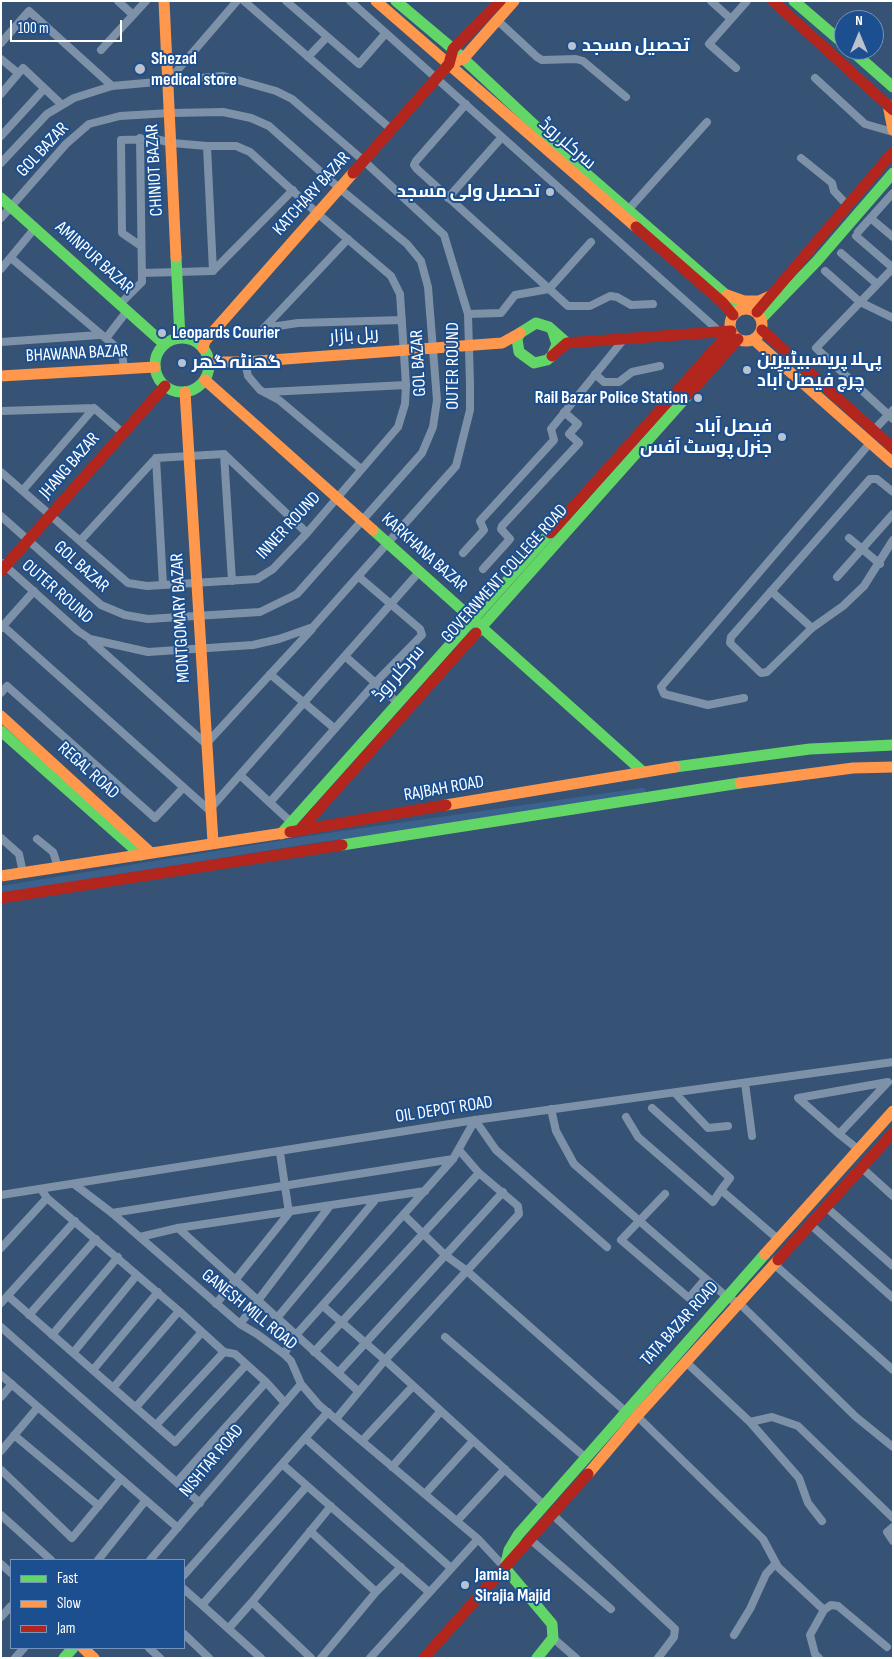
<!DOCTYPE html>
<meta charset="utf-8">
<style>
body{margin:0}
#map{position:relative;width:894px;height:1659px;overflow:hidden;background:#365274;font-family:"Sofia Sans Condensed",sans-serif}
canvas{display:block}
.frame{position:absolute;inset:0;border:2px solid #fff;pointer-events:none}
.legend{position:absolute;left:10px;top:1559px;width:175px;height:90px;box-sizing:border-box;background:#1b4f8f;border:1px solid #7695bc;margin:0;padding:6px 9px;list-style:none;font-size:15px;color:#fff}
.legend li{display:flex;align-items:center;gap:10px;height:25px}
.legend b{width:25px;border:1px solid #7695bc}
.north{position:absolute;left:834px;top:10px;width:50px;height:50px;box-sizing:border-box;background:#1b4f8f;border:1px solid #7695bc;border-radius:50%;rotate:0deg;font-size:14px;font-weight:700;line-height:20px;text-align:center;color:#fff}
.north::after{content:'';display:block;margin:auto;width:18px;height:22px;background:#b9c2ce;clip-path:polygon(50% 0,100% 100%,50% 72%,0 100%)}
.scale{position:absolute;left:10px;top:20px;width:112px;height:22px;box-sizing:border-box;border:2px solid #fff;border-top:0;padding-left:6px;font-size:15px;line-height:18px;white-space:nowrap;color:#fff;-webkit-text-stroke:4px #1b4f8f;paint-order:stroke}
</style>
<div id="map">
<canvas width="894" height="1659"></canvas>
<div class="frame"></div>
<ul class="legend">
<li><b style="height:6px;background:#63d668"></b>Fast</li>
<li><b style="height:6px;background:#ff974d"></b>Slow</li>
<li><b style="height:6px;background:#b3261e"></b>Jam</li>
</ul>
<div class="north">N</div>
<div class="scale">100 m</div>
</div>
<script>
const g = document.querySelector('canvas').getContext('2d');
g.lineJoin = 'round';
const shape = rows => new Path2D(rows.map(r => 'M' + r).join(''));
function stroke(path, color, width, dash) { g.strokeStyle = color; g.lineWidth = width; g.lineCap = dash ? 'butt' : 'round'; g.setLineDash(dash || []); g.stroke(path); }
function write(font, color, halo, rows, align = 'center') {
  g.font = font + ' "Sofia Sans Condensed",Cairo,sans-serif'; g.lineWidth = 4; g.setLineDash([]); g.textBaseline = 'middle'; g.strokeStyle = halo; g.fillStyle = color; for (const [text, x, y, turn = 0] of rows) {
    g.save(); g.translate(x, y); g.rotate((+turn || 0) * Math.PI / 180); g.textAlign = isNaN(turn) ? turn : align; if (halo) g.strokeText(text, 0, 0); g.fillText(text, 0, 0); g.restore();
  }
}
stroke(shape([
 [1,890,308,840,642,792]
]), '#3b618d', 8);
stroke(shape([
 [118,1,132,14],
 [244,1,392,130],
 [286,1,359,64,386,33],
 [350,1,720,332],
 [711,1,731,19],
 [497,20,537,57,542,60,576,59,583,61,626,97],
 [1,43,29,11,112,86],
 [101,50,146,1],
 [308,57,327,37],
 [1,59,18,73],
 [736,68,709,44,747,1],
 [815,78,865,124,893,132],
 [169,80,237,1],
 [1,94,23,68,61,104],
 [466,104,416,161,414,165,417,169,568,306,590,306,610,296,617,297,631,305,653,304],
 [1,136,44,89],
 [207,146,213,271],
 [801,158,832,183,834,191,847,205],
 [1,163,47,114,74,98,112,86,223,76,276,91,292,99,364,161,444,235,468,314,470,384,470,410,456,466,313,627,279,639,253,645,148,652,90,639,78,631,2,563],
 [448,198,502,137],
 [628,210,707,122],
 [1,218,66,144,89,124,120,116,170,113,223,112,251,118,269,126,339,188,407,244,421,261,428,287,437,400,433,427,422,453,297,594,260,612,148,619,125,615,101,605,1,516],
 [874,221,893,237],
 [858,232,893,193],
 [856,236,893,268],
 [348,239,264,328,298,323,402,320],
 [841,253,877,284],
 [11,258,122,352,124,369],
 [893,268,816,348,893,419],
 [1,269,35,228],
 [825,271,860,302,893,318],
 [142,273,213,271,293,190],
 [120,304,142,282,140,138],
 [468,314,501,313,515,295,549,289,591,242],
 [107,337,127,311],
 [1,342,99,335],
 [245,362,248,376,260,390,279,400,361,469],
 [595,374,604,382,619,382,632,372,660,366],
 [268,392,406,385],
 [1,411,94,408,123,433],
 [873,431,893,410],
 [224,454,232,581],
 [156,458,163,585],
 [1,472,128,583,147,586,257,579,273,569,307,533,398,427,405,404,406,385,400,294,391,276,317,213,250,152,236,146,207,146,172,143,156,139,121,140,122,233,141,246],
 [23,490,94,408],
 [893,492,877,479,870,479,731,637,730,643,761,673,767,672,812,628,843,606,864,586,893,540],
 [849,538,880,564],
 [80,541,156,458,224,454,307,533],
 [463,553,484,530,480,521,554,440,551,429,624,339],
 [483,569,510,539,501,529,502,526,579,443,569,434,578,424,564,412],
 [837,577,893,514],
 [771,591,812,628],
 [3,626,209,810,419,572],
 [1,628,34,591],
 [91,641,206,744,312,629],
 [346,657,397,702],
 [270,674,334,728],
 [1,693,7,686,155,818,183,788],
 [744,698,708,705,664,694,661,687,870,443],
 [241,776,293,824],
 [271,801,376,682,422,635,420,629,358,576],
 [1,838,19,854,23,873],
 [37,839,53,852,58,867],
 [745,1083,752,1136],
 [675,1093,708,1128,728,1126],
 [652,1108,730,1178,721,1190,779,1240],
 [551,1109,556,1131,574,1164,728,1298,739,1303,856,1417,893,1447],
 [626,1117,638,1137,713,1202,721,1190],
 [839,1134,888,1082,798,1098,839,1134,859,1150],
 [459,1150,479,1173,518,1206,519,1214,385,1360,545,1506],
 [862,1168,893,1196],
 [74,1184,112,1213,240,1324,257,1334,284,1354,291,1361,301,1384,319,1405,478,1539,505,1568],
 [41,1189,47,1198,179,1311,224,1352,235,1354,266,1382,285,1403],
 [665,1194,621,1240,689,1298,705,1279],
 [1,1195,475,1120,893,1062],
 [826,1207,893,1266],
 [112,1213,453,1159],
 [404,1215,445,1255,467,1271,625,1411],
 [811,1225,893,1298],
 [178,1228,358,1391],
 [140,1237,178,1228,425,1191],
 [1,1248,47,1198],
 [775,1265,893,1370],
 [8,1296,175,1442,246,1365],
 [1,1303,75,1221],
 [216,1304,289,1213,280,1153],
 [323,1306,385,1360,336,1419],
 [29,1315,96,1239],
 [277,1318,376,1199],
 [240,1324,329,1207],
 [1,1327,200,1503],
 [52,1335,118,1257],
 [445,1337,586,1458],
 [314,1352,479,1173],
 [73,1353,137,1275],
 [284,1354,296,1335,453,1159,475,1120,496,1150,607,1247],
 [686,1362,750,1422,772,1417,798,1426,893,1518],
 [93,1370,158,1292],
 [338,1373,503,1192],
 [1,1375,178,1528],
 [113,1388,179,1311],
 [1,1397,12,1384],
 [136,1407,202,1332],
 [637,1416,763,1539,778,1567,824,1610,831,1605,838,1606,887,1647],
 [750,1422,799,1478,808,1503,822,1521],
 [156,1425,224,1352],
 [14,1435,99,1506],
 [305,1438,451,1568],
 [362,1441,413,1386],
 [1,1451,38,1407],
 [282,1464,429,1592],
 [392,1467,441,1411],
 [1,1470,72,1538,121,1479],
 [177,1482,266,1382],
 [425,1494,473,1441],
 [1,1515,51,1560],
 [553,1515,675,1629,674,1637,658,1658],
 [457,1521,505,1469],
 [893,1527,887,1532,893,1541],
 [310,1531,376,1592],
 [531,1540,611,1609],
 [98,1560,146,1500],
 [150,1560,301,1384],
 [1,1564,11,1573],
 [184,1575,328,1412],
 [184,1589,202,1605],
 [1,1617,11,1606],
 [229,1628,252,1602],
 [184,1634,209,1658],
 [734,1635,750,1609,766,1574,776,1563],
 [553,1638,576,1658],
 [149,1648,160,1658],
 [15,1658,24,1648],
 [261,1658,202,1605,307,1486],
 [311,1658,252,1602,331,1506],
 [321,1658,376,1592,401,1567],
 [370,1658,478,1539],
 [819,1658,815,1654,810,1635,824,1610]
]), '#7d92a8', 8);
stroke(shape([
 [396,1,453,49,590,177,742,309],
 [794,1,844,44],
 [851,50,893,87],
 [1,198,164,344],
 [176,257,180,338],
 [761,319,817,261,893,173],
 [553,332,557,344,552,356,547,360,534,363,519,352,517,339,520,333,536,323,549,327,567,343],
 '155 365a27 27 0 1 1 54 0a27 27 0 1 1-54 0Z',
 [373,530,642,771],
 [476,633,688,395],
 [1,731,141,855],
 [675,767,810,749,893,745],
 [281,834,550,533],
 [342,845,740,783],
 [505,1567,509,1550,518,1535,765,1254],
 [505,1568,552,1624,553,1638,537,1658],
 [64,1658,73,1648]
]), '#63d668', 11);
stroke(shape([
 [164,1,176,257],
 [376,1,636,227],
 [457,61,463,59,514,1],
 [888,105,893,130],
 [727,295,744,301,759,301,770,296],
 '730 325a16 16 0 1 1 32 0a16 16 0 1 1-32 0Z',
 [754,340,893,463],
 [203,348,205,341,353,173],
 [209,362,245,362,502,343,520,333],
 [1,376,155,367],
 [205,380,373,530],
 [185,392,213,842],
 [1,716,151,853],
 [740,783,853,768,893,767],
 [446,805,675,767],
 [1,876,290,832],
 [765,1254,893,1111],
 [588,1474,637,1416,778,1260],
 [83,1648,94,1658]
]), '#ff974d', 11);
stroke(shape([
 [773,1,893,110],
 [353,173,449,64,453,49,500,1],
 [636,227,723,303,733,315],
 [757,312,893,152],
 [762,330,893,448],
 [552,356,567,343,731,331],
 [688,395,738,339],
 [550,533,731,331],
 [1,571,165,386],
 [299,831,476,633],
 [290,832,446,805],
 [1,898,342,845],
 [778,1260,893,1133],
 [424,1658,588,1474]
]), '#b3261e', 11);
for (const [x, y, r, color] of [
 [572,46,5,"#b9c2ce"],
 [140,69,6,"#b9c2ce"],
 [550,192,5,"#b9c2ce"],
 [162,333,5,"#b9c2ce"],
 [182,363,5,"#b9c2ce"],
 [747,370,5,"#b9c2ce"],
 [698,398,5,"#b9c2ce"],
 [782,437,5,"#b9c2ce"],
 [465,1585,5,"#b9c2ce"]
]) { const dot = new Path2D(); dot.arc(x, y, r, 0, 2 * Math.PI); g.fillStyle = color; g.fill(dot); stroke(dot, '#1b4f8f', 2); }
write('bold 18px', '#fff', '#1b4f8f', [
 ["تحصیل مسجد",582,46],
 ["Shezad",151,59],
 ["medical store",151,80],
 ["تحصیل ولی مسجد",540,192,"right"],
 ["Leopards Courier",172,333],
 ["پہلا پریسبیٹیرین",757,360],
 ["چرچ فیصل آباد",757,381],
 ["گھنٹہ گھر",192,363],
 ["Rail Bazar Police Station",688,398,"right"],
 ["فیصل آباد",772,427,"right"],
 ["جنرل پوسٹ آفس",772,448,"right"],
 ["Jamia",475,1575],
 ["Sirajia Majid",475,1596]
], 'left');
write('18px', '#fff', '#1b4f8f', [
 ["سرکلر روڈ",567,144,41],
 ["GOL BAZAR",43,150,-47],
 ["CHINIOT BAZAR",155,170,-93],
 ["KATCHARY BAZAR",312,194,-48],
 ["AMINPUR BAZAR",94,258,42],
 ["ریل بازار",354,336,-4],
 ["BHAWANA BAZAR",77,354,-3],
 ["GOL BAZAR",419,363,-93],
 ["OUTER ROUND",453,366,-90],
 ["JHANG BAZAR",70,466,-49],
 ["INNER ROUND",289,526,-47],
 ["KARKHANA BAZAR",424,553,42],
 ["GOL BAZAR",81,567,42],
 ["GOVERNMENT COLLEGE ROAD",505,574,-48],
 ["OUTER ROUND",57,592,41],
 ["MONTGOMARY BAZAR",181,618,-93],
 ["سرکلر روڈ",399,674,-49],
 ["REGAL ROAD",88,771,42],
 ["RAJBAH ROAD",444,789,-10],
 ["OIL DEPOT ROAD",444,1110,-9],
 ["GANESH MILL ROAD",249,1310,39],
 ["TATA BAZAR ROAD",680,1324,-48],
 ["NISHTAR ROAD",212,1461,-50]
]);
</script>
